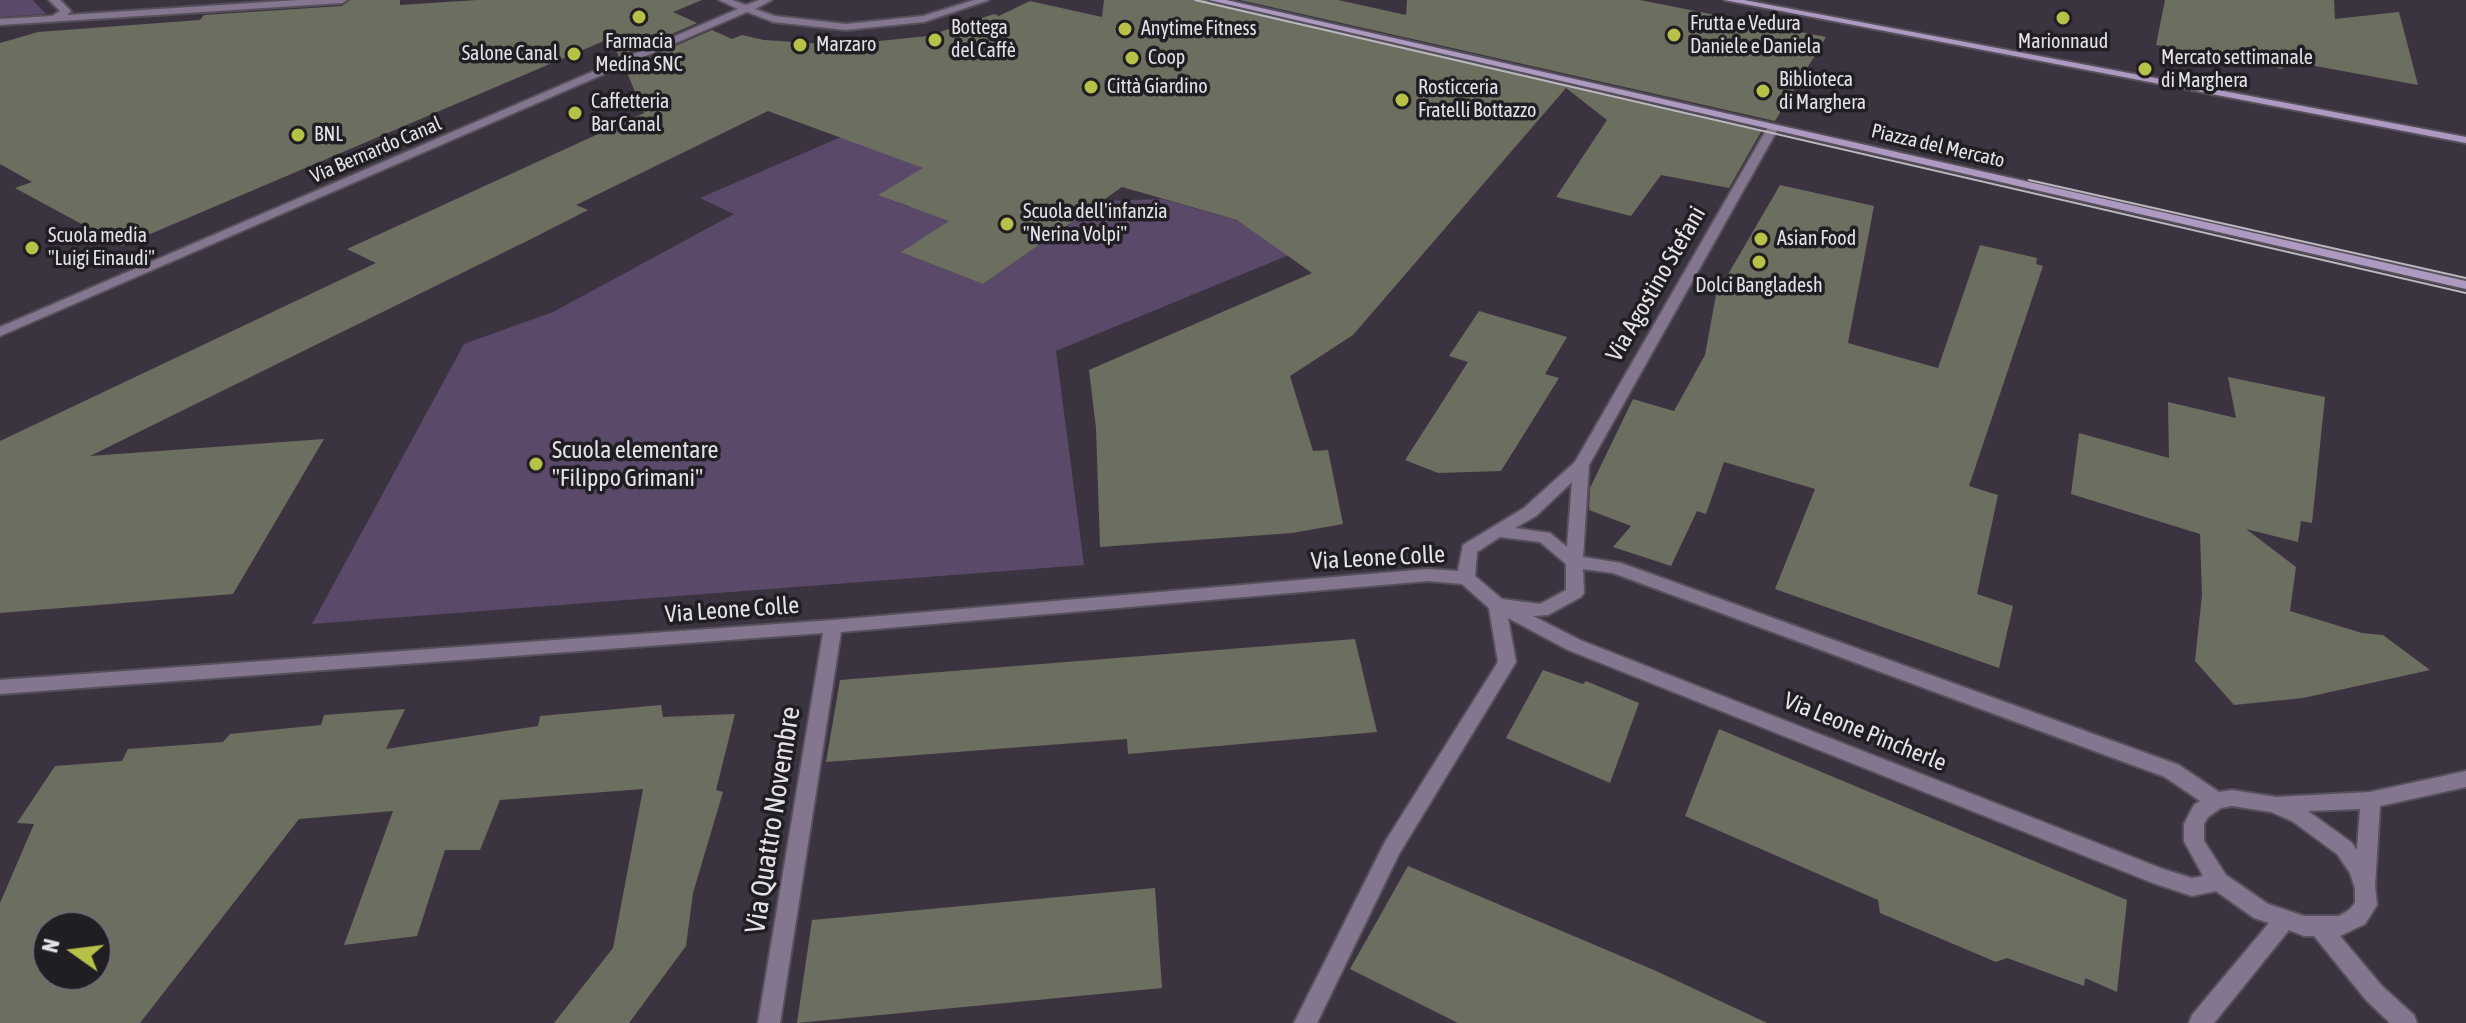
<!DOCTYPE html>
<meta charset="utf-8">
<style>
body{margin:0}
#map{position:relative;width:2466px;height:1023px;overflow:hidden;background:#3b3440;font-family:"Asap Condensed",sans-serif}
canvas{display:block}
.north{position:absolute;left:32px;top:911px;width:80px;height:80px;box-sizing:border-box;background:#201d23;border:2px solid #6f6b72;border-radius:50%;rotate:284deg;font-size:22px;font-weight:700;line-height:32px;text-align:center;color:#e5e1e9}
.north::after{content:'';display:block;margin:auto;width:28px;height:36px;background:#b6c148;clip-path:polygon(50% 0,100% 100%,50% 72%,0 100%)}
</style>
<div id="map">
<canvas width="2466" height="1023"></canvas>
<div class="north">N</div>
</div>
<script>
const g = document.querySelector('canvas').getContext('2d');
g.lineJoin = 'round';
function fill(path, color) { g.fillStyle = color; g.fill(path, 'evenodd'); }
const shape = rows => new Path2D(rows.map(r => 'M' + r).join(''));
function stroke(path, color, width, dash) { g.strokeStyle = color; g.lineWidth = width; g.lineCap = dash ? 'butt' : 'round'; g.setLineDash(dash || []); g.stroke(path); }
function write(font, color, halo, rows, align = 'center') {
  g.font = font + ' "Asap Condensed",sans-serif'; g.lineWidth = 7; g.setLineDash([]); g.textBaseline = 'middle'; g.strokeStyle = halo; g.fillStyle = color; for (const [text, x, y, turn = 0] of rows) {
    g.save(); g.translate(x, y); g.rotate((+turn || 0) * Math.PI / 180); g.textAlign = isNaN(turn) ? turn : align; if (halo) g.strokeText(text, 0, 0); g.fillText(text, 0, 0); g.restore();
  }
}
fill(shape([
 [0,0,33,0,46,14,0,17],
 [908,108,954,150,879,195,909,207,924,198,963,212,902,252,983,284,1102,201,1162,199,1318,243,1056,351,1084,565,312,624,464,344,553,312,734,214,700,198]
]), '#5a4968');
fill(shape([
 [350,0,400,0,400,5,477,0,702,0,673,12,697,23,619,57,611,38,122,246,15,188,32,182,0,164,0,43,38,32,200,20,204,15,342,6],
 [1104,0,1206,0,1762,130,1729,188,1661,175,1631,216,1556,197,1607,120,1566,88,1353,335,1290,376,1313,451,1328,450,1343,524,1292,533,1100,547,1096,428,1089,370,1312,273,1237,220,1122,187,983,284,901,252,949,221,878,195,923,168,768,111,576,205,588,210,531,239,90,456,324,439,233,594,0,613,0,441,376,263,347,249,644,113,625,68,712,30,732,39,742,35,764,40,840,45,928,36,994,14,999,16,1030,1,1102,17],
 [1240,0,1338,0,1406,15,1407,0,1640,0,1826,37,1775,121],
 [2165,0,2334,0,2335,19,2399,12,2418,85,2283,60,2283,69,2156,45],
 [1780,185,1874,206,1848,343,1938,368,1980,245,2037,258,2036,264,2043,266,1969,486,1998,495,1977,594,2013,606,1999,668,1775,589,1815,489,1724,462,1706,514,1697,511,1671,566,1613,547,1631,526,1589,510,1590,488,1633,399,1674,411,1705,355,1716,295],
 [1479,311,1567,337,1545,374,1559,378,1501,471,1438,473,1405,460,1468,362,1449,356],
 [2228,377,2325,397,2312,523,2301,521,2298,542,2246,529,2296,567,2290,611,2362,633,2383,635,2430,670,2303,698,2234,705,2195,661,2202,595,2200,534,2071,494,2079,433,2169,458,2168,402,2236,418],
 [1355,639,1377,732,1128,754,1127,739,826,762,840,680],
 [1543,670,1583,684,1586,681,1639,703,1610,783,1506,738],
 [661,705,663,717,735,714,716,790,723,792,693,893,686,946,629,1023,554,1023,613,948,643,789,500,800,480,850,445,850,417,936,344,945,393,811,299,819,140,1023,0,1023,0,903,34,824,17,823,55,766,122,761,128,749,223,742,230,734,321,725,324,715,405,709,386,749,538,726,540,716],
 [48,927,96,927,96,975,48,975],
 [1719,729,2127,900,2117,992,2085,978,2084,986,2007,958,1996,962,1880,913,1878,900,1685,816],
 [1408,866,1654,970,1767,1023,1458,1023,1350,969],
 [1155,888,1162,988,797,1023,812,920]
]), '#6c6e60');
const street = shape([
 [49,0,60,0,71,11,67,15,298,0,347,0,342,3,0,25,0,19,52,16,60,11,49,0],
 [719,0,732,0,746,5,759,0,772,0,755,9,775,16,846,24,923,16,974,0,989,0,924,22,846,30,773,22,747,12,0,336,0,327,738,9,719,0],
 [1769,125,1779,127,1589,465,1583,557,1621,563,2179,765,2219,792,2232,790,2276,797,2370,792,2466,771,2466,787,2380,806,2375,886,2377,905,2365,924,2340,936,2382,986,2414,1015,2417,1023,2390,1023,2366,1000,2314,936,2304,936,2289,930,2214,1023,2189,1023,2192,1015,2269,923,2254,918,2216,891,2192,896,2153,883,1568,650,1508,618,1516,662,1399,854,1317,1023,1294,1023,1385,842,1498,662,1489,608,1462,584,1428,581,841,632,780,1023,758,1023,823,633,0,694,0,680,833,620,1428,569,1458,571,1463,545,1524,508,1575,462,1769,125],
 [1572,482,1567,547,1550,533,1515,528,1536,516,1572,482],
 [1500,537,1540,542,1566,564,1566,590,1540,604,1502,599,1475,576,1477,552,1500,537],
 [1583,569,1613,573,2165,777,2200,801,2194,805,2184,824,2184,841,2203,876,2192,878,2163,869,1580,640,1533,616,1548,615,1581,597,1584,593,1583,569],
 [2232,806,2271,812,2292,821,2337,854,2350,873,2355,888,2355,903,2349,910,2339,916,2304,916,2268,904,2226,875,2204,841,2204,824,2208,817,2221,808,2232,806],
 [2360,809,2357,850,2351,842,2308,811,2360,809]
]);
const secondary = shape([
 [1209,0,1226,0,2466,281,2466,289,1209,0],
 [1724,0,1744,0,2466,137,2466,143,1724,0]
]);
stroke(street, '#56505b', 4);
stroke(secondary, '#56505b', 4);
fill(street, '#83768e');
fill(secondary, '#ae99c0');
stroke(shape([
 [1195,0,2466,293],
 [2029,180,2466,278]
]), '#bbb7c0', 2);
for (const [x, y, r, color] of [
 [639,17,8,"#b6c148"],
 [2063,18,8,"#b6c148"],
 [1125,29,8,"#b6c148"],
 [1674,35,8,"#b6c148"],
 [935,40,8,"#b6c148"],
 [800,45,8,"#b6c148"],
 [574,54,8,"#b6c148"],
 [1132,58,8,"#b6c148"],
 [2145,69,8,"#b6c148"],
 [1091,87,8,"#b6c148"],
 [1763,91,8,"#b6c148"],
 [1402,100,8,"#b6c148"],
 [575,113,8,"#b6c148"],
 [298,135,8,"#b6c148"],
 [1007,224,8,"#b6c148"],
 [1761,239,8,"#b6c148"],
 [32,248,8,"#b6c148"],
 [1759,262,8,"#b6c148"],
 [536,464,8,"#b6c148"]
]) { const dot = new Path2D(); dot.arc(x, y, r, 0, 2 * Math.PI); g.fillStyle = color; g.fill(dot); stroke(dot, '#201d23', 3); }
write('20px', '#e5e1e9', '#201d23', [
 ["Frutta e Vedura",1690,24],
 ["Daniele e Daniela",1690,47],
 ["Bottega",951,28],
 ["del Caffè",951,51],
 ["Anytime Fitness",1141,29],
 ["Farmacia",639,42,"center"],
 ["Medina SNC",639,65,"center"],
 ["Marionnaud",2063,42,"center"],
 ["Marzaro",816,45],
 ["Salone Canal",558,54,"right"],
 ["Coop",1148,58],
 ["Mercato settimanale",2161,58],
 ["di Marghera",2161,81],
 ["Biblioteca",1779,80],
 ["di Marghera",1779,103],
 ["Città Giardino",1107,87],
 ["Rosticceria",1418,88],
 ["Fratelli Bottazzo",1418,111],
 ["Caffetteria",591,102],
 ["Bar Canal",591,125],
 ["BNL",314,135],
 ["Scuola dell'infanzia",1023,212],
 ["\"Nerina Volpi\"",1023,235],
 ["Scuola media",48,236],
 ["\"Luigi Einaudi\"",48,259],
 ["Asian Food",1777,239],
 ["Dolci Bangladesh",1759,286,"center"]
], 'left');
write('20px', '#e5e1e9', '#201d23', [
 ["Piazza del Mercato",1938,146,13],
 ["Via Bernardo Canal",376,150,-23]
]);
write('24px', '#e5e1e9', '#201d23', [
 ["Via Agostino Stefani",1656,284,-60],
 ["Via Leone Colle",1378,558,-3],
 ["Via Leone Colle",732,610,-4],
 ["Via Leone Pincherle",1865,732,22]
]);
write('24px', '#e5e1e9', '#201d23', [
 ["Scuola elementare",552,450],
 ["\"Filippo Grimani\"",552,478]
], 'left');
write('28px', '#e5e1e9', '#201d23', [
 ["Via Quattro Novembre",773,820,-81]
]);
</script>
